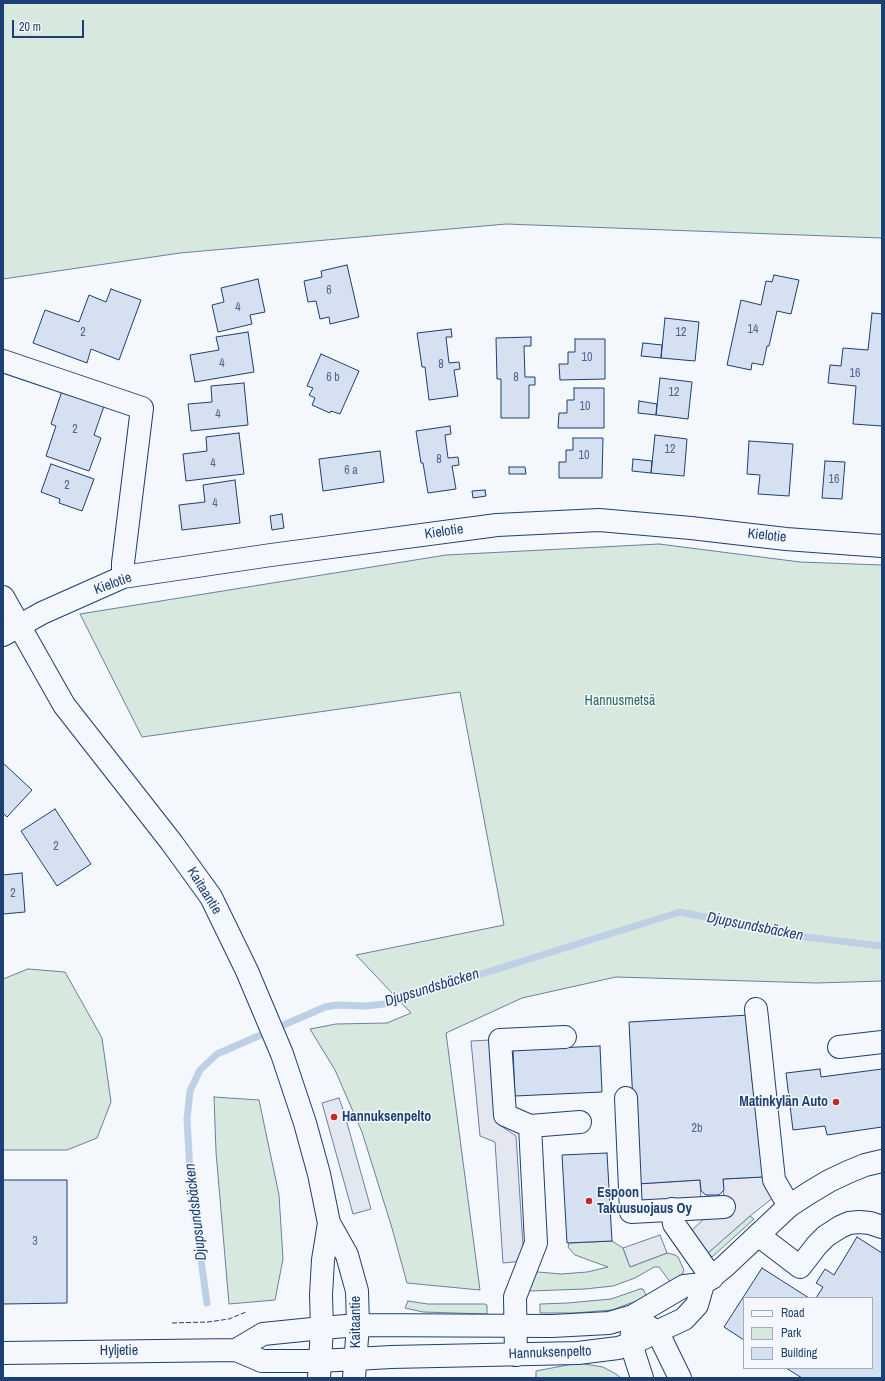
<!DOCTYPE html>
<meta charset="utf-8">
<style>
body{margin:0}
#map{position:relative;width:885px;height:1381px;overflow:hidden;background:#f4f7fb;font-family:"Archivo Narrow",sans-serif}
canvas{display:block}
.frame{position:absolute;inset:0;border:4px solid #1d3f73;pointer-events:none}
.legend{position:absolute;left:743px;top:1297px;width:130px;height:72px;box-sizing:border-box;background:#f4f7fb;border:1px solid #9eadc5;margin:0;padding:5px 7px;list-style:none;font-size:12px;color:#1d3f73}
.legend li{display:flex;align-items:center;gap:8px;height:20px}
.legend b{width:20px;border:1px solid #9eadc5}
.scale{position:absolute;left:12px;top:20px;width:72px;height:18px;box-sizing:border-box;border:2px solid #1d3f73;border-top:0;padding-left:5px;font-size:12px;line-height:14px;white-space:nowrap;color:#1d3f73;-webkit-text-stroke:3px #f4f7fb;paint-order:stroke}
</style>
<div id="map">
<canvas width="885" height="1381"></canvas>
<div class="frame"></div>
<ul class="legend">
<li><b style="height:5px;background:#f4f7fb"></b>Road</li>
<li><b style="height:11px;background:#d7e8df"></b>Park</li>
<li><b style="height:11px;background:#d5e0f0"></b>Building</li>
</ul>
<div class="scale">20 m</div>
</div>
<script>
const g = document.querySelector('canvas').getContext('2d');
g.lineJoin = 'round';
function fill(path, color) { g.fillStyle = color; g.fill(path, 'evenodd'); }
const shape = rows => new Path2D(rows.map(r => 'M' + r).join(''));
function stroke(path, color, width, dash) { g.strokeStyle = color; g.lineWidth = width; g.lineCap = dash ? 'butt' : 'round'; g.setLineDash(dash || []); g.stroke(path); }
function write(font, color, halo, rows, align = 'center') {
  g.font = font + ' "Archivo Narrow",sans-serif'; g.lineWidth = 3; g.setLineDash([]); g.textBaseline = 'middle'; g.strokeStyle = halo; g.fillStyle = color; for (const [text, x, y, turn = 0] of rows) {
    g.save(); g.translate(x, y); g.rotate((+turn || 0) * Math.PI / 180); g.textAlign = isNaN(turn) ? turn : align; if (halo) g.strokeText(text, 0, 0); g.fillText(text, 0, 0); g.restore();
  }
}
const green = shape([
 [3,3,882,3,882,238,506,224,180,253,3,279,3,3],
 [659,544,800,562,882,565,882,981,817,983,616,977,522,998,446,1033,480,1290,407,1283,392,1228,362,1132,335,1070,310,1029,336,1024,387,1023,411,1013,356,955,504,925,460,692,142,737,80,614,446,555,659,544],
 [28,969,65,972,102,1038,111,1102,97,1138,67,1150,3,1150,3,979,28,969],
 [214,1097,259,1100,279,1195,283,1259,275,1300,229,1304,216,1152,214,1097],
 [750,1216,754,1219,712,1257,708,1253,750,1216],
 [612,1241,623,1248,630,1267,667,1253,675,1255,678,1257,684,1270,682,1275,671,1283,659,1267,654,1267,635,1278,613,1286,585,1289,530,1291,529,1289,534,1273,538,1272,561,1274,587,1272,608,1267,575,1255,568,1247,569,1243,612,1241],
 [640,1289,643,1289,647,1297,612,1310,574,1313,540,1313,540,1304,568,1303,611,1299,640,1289],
 [408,1301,428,1304,485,1304,487,1305,487,1314,423,1312,405,1308,408,1301],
 [578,1363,603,1367,616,1374,621,1378,536,1378,536,1371,578,1363]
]);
fill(green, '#d7e8df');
stroke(green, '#687fa3', 1);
const parking = shape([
 [491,1040,498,1124,516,1136,524,1261,503,1263,495,1142,480,1136,471,1041,491,1040],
 [339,1098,344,1112,371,1209,353,1214,322,1103,339,1098],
 [763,1177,774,1197,750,1216,708,1253,689,1233,724,1200,723,1179,763,1177],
 [700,1180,701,1199,638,1202,637,1184,700,1180],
 [660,1235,667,1253,630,1267,623,1248,660,1235]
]);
fill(parking, '#e3e8f0');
stroke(parking, '#687fa3', 1);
stroke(shape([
 [207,1303,191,1189,187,1119,190,1091,200,1070,217,1054,325,1007,337,1005,365,1006,385,1004,680,912,805,937,882,946]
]), '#bed0e5', 7);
const building = shape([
 [347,265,359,317,330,324,329,317,320,319,316,301,308,302,304,281,322,277,321,271,347,265],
 [774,275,799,280,791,314,777,311,769,346,767,346,763,365,752,363,751,370,727,365,741,300,761,305,766,281,772,282,774,275],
 [258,279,265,312,250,315,252,324,218,332,212,305,224,302,221,288,258,279],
 [111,289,141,300,119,360,91,349,87,363,33,343,45,310,79,322,89,295,106,302,111,289],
 [872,313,882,314,882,426,853,424,856,386,828,383,830,365,841,366,843,348,868,350,872,313],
 [665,318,699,322,695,361,661,358,665,318],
 [451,329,452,337,446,337,449,363,459,362,460,369,454,370,458,396,429,400,425,367,422,367,417,333,451,329],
 [248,332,254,372,195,382,190,355,219,350,216,337,248,332],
 [531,337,531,346,524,346,525,377,535,377,535,385,529,385,529,418,501,418,501,379,497,379,496,338,531,337],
 [575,339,605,339,605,379,560,380,559,364,568,364,568,352,575,352,575,339],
 [643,343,662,345,661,358,641,356,643,343],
 [321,354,359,371,340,414,331,411,330,413,312,405,315,398,309,395,313,388,307,386,321,354],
 [660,378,692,382,688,419,656,415,660,378],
 [244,383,248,425,191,431,188,404,212,402,211,386,244,383],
 [574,388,604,388,604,428,558,428,559,413,567,413,567,400,574,400,574,388],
 [62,391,104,406,94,435,101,438,89,471,46,456,56,426,51,424,62,391],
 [639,401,657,404,656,415,638,413,639,401],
 [450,426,451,434,445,435,448,458,458,457,459,465,452,466,456,489,428,493,423,463,421,463,416,431,450,426],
 [239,433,244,474,186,481,183,454,207,451,206,437,239,433],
 [655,435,687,439,684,476,651,473,655,435],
 [573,438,603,438,602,478,559,478,559,462,566,462,566,450,573,450,573,438],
 [749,441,793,444,789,496,758,494,760,475,747,474,749,441],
 [380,451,384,482,323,491,319,459,380,451],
 [633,459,652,461,651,473,632,471,633,459],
 [825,461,845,462,842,499,822,498,825,461],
 [51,464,94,479,82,511,59,503,60,499,41,492,51,464],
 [509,467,525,467,526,474,509,474,509,467],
 [235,480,240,523,182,530,179,505,205,502,203,485,235,480],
 [485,490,486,496,473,498,472,491,485,490],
 [282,514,284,528,272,530,270,516,282,514],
 [3,763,32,790,7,817,3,813,3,763],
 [55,809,91,864,57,886,21,831,55,809],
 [22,873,25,912,3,914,3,875,22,873],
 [749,1015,752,1081,758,1081,763,1177,723,1179,724,1190,719,1195,706,1195,701,1191,700,1180,637,1184,629,1022,749,1015],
 [600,1046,602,1092,515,1096,513,1050,600,1046],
 [820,1069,821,1077,882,1069,882,1127,827,1135,825,1126,793,1130,786,1073,820,1069],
 [607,1153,612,1241,567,1243,562,1155,607,1153],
 [3,1180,67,1180,67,1303,3,1304,3,1180],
 [857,1237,882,1253,882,1378,802,1378,786,1368,872,1368,872,1298,816,1298,823,1287,816,1283,825,1269,834,1275,857,1237],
 [762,1268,809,1298,744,1298,744,1340,724,1327,762,1268]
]);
fill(building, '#d5e0f0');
stroke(building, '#1d3f73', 1);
const minor = shape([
 [3,361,142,408,123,563,123,577],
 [3,635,42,613,123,577,271,555,497,525,599,520,691,528,786,539,882,546],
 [756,1009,774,1180,789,1206],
 [839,1047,882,1042],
 [626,1098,631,1212,724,1207],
 [530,1126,505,1115,500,1040,565,1037],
 [672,1209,674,1224,712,1278],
 [758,1235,800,1267,817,1245,826,1236,840,1227,849,1223,859,1222,870,1223,882,1227],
 [236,1350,263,1334,322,1328],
 [3,1353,236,1350,262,1361,320,1361],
 [516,1355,515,1297,536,1243,530,1126,580,1122],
 [642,1378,631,1344,633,1316,658,1333,680,1378]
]);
const major = shape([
 [3,597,64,705,172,843,211,897,247,971,282,1054,305,1123,319,1174,329,1223,347,1255,357,1291,358,1325,354,1378],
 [322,1328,358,1325,552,1326,609,1323,633,1316,684,1286,703,1284,724,1267,789,1206,809,1193,829,1181,848,1172,865,1165,882,1161],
 [320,1361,391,1357,578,1353,618,1348,631,1344,684,1319,697,1305,703,1284],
 [319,1378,322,1328,321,1295,323,1260,329,1223]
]);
stroke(minor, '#1d3f73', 24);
stroke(major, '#1d3f73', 24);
stroke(minor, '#f4f7fb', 22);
stroke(major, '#f4f7fb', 22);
stroke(shape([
 [172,1323,208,1322,229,1319,246,1312]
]), '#1d3f73', 1, [5, 2]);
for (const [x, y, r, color] of [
 [836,1102,4,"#c62828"],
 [334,1117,4,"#c62828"],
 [589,1201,4,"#c62828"]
]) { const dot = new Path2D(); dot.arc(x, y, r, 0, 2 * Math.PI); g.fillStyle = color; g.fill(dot); stroke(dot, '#f4f7fb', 1.5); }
write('12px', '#4b6792', null, [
 ["6",329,291],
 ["4",238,308],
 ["14",753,330],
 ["2",83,333],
 ["12",681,333],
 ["10",587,358],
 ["4",222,364],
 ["8",441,365],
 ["16",855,374],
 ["6 b",333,378],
 ["8",516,378],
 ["12",674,393],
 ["10",585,407],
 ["4",218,415],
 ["2",75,430],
 ["12",670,450],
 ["10",584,456],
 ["8",439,460],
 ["4",213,464],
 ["6 a",351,471],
 ["16",834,480],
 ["2",67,486],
 ["4",215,504],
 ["2",56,847],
 ["2",13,894],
 ["2b",697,1129],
 ["3",35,1242]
]);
write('14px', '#1d3f73', '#f4f7fb', [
 ["Kielotie",444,532,-8],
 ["Kielotie",767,536,6],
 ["Kielotie",113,584,-20],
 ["Kaitaantie",204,891,58],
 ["Kaitaantie",356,1322,-90],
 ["Hyljetie",119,1351],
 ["Hannuksenpelto",550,1353,-2]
]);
write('14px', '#2c6c60', '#f4f7fb', [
 ["Hannusmetsä",620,701]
]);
write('bold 14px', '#1d3f73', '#f4f7fb', [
 ["Matinkylän Auto",828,1102,"right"],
 ["Hannuksenpelto",342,1117],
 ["Espoon",597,1193],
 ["Takuusuojaus Oy",597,1209]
], 'left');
write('italic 15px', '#1d3f73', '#f4f7fb', [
 ["Djupsundsbäcken",755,927,11],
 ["Djupsundsbäcken",432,988,-17],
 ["Djupsundsbäcken",196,1212,-97]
]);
</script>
